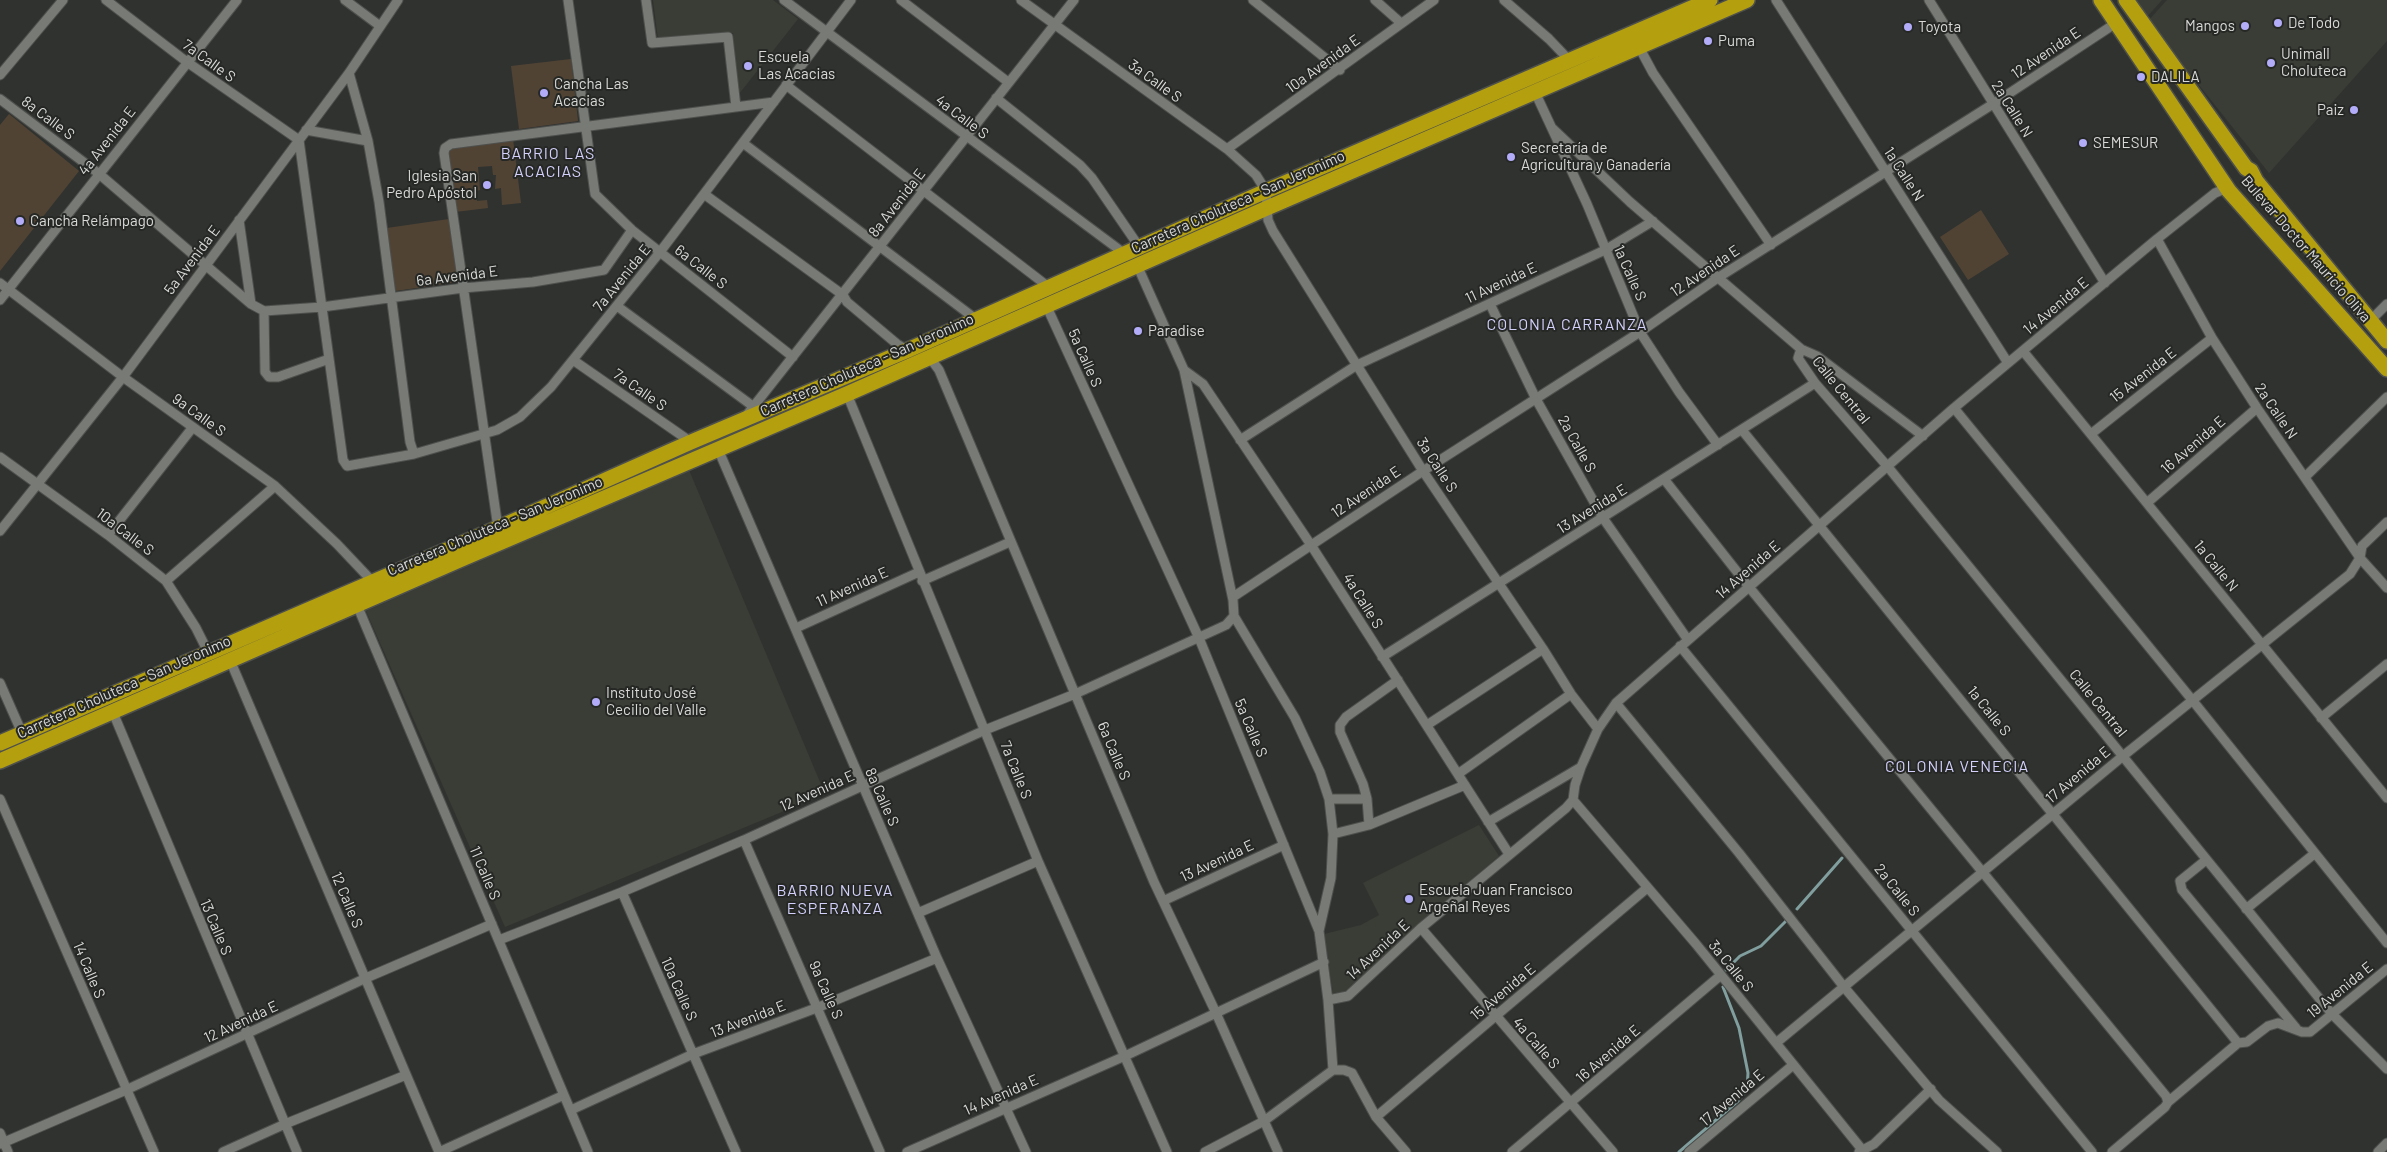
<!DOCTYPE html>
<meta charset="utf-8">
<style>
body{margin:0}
canvas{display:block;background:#30322f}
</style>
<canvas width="2387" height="1152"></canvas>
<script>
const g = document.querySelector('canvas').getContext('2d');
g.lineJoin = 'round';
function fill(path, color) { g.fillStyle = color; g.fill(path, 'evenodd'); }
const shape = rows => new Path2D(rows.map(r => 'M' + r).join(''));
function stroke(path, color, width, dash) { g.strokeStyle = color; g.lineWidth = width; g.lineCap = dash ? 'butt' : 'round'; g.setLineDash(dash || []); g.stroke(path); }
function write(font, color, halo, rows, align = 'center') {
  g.font = font + ' Barlow,sans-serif'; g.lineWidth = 4; g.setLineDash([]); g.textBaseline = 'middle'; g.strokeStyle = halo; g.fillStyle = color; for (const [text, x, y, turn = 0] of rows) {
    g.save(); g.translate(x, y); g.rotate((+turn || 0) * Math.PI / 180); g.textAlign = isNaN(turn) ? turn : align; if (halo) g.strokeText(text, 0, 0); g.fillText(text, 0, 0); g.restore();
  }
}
fill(shape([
 [653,0,773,0,798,19,739,94,733,33,658,39],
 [2131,0,2162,0,2145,19],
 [2167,0,2387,0,2387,41,2269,173,2148,21],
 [689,470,825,794,505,927,366,611],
 [1479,825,1499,856,1405,935,1348,992,1333,993,1324,934,1361,925,1379,915,1363,883]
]), '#393d35');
fill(shape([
 [571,59,578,121,519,129,511,66],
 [9,114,79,171,0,271,0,125],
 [513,139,521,203,502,205,501,188,495,189,496,175,493,175,492,166,478,167,480,190,476,191,477,201,487,200,488,208,455,212,447,154,449,151,456,147],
 [1981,210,2009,254,1968,280,1940,237],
 [449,219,458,282,395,291,387,228]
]), '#514334');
stroke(shape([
 [1797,909,1842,858],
 [1726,970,1740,956,1761,946,1786,921],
 [1679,1152,1738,1101,1747,1090,1748,1073,1739,1028,1723,987]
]), '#819f9e', 3);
const street = shape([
 [106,0,187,62,299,140,343,460,347,466,414,454,497,430,520,417,551,387,660,252,851,0],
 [345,0,380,26],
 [568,0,595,194,632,230,793,357],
 [646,0,652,43,728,37,736,107],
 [784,0,1125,254],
 [901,0,1008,82],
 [1021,0,1227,149,1256,175,1266,191,1268,220,1273,231,1423,471,1543,649,1571,694,1598,729],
 [1253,0,1340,70],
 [1375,0,1401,23],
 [1504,0,1549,39,1570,61],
 [1776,0,2008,363],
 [1929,0,2105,283],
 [1639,47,1653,73,1771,245],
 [349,73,368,141,379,202,410,442,414,454],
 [0,75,63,0],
 [786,85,1050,288],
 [1535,92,1587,204,1640,332,1679,392,1718,445],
 [996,98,1080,165,1092,178,1140,248],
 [0,99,98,173,251,304,264,311],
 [1552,128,1630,202,1801,349,1817,356,1923,436],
 [306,130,368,141],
 [743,143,977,320],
 [1227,149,1434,0],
 [704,194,843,295,847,302,897,344,910,352],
 [239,220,251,304],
 [2157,239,2212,338,2257,408,2360,558,2387,588],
 [1137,265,1184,370,1203,384,1311,545,1509,854],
 [0,283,123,377,275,486,337,544,372,581],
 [0,300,237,0],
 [1490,304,1536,399,1603,518,1688,640],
 [1046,305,1199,638,1319,931,1328,1000,1333,1070],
 [617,306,754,407],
 [264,311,322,307,463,288,533,282,604,270,632,230],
 [264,311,265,372,269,377,278,377,329,359],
 [2370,321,2387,304],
 [1801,349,1798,358,1815,383,1888,467,2332,1014,2387,1069],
 [2023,351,2387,798],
 [930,358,939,370,1154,882,1216,1013,1278,1152],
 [573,360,691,442],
 [847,394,1038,861,1167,1152],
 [1954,408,2193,701,2387,943],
 [746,416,1074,0],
 [1742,430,2238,1043,2247,1042,2268,1026,2278,1023,2302,1032,2310,1032,2387,969],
 [2091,434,2212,338],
 [1240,440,1357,365,1605,250,1653,221],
 [718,449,937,958,1026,1152],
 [0,457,108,535,166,581,196,628,208,652],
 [2305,477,2387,397],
 [1664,479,1749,587,2166,1096,2168,1102,2165,1107,2112,1152],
 [2148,502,2257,408],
 [498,528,444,153,445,148,451,144,774,102],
 [0,531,123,377,349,73,398,0],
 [108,535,193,427],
 [166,581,275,486],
 [922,581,1010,542],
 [1233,597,1423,471,1640,332,1719,277,1993,104,2116,23],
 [357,605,588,1152],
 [1234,616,1295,718,1320,772,1329,799,1333,834,1331,878,1319,931],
 [796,628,919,572],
 [1680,646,2092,1152],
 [1382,657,1815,383],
 [230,660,439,1152,564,1095],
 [0,683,22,733],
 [1616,703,1739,853,1844,987,1939,1100,1997,1152],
 [112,710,297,1152],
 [2321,718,2387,664],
 [1427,725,1543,649],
 [1458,774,1571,694],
 [0,799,154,1152],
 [1329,799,1367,799],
 [1573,800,1696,944,1864,1152],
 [1488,822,1581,767],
 [1369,825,1367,799,1363,784,1340,732,1340,725,1346,717,1398,680],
 [1333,834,1369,825,1465,785],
 [744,840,880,1152],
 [2206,860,2180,881,2182,890,2296,1028],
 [622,892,736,1152],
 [1163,901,1284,845],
 [2246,909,2314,854],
 [918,913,1038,861],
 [1421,928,1613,1152],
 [499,940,622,892,744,840,985,730,1075,694,1226,625,1234,616,1233,600,1184,370],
 [1328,1000,1348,996,1421,928,1566,808,1573,800,1575,785,1581,767,1598,729,1616,703,1954,408,2157,239,2215,193,2227,188],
 [1776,1043,2123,756,2350,574,2360,558,2362,546,2387,522],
 [1333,1070,1344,1070,1352,1073,1376,1117,1406,1152],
 [2168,1102,2238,1043],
 [571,1110,693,1054,819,1007,937,958],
 [1376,1117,1647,888],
 [0,1133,8,1152],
 [0,1144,126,1090,366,978,492,924],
 [223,1152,285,1124,406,1075],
 [907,1152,1125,1056,1324,962],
 [1205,1152,1264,1121,1333,1070],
 [1512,1152,1721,975],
 [1689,1152,1793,1065],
 [1859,1152,1874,1144,1931,1089],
 [2378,1152,2387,1143]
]);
const highway = shape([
 [2101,0,2229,191,2387,369],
 [2126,0,2246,168,2251,171,2256,181,2387,341],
 [0,743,498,528,691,442,908,350,1266,191,1710,0],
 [0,761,462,559,847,394,1267,208,1747,0]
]);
stroke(street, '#4e504d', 11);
stroke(highway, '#4e504d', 18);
stroke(street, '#787a76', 9);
stroke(highway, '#b49f0e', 15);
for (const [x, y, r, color] of [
 [2278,23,5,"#b3adf9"],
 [2245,26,5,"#b3adf9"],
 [1908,27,5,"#b3adf9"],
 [1708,41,5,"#b3adf9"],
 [2271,63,5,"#b3adf9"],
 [748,66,5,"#b3adf9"],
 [2141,77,5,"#b3adf9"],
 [544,93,5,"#b3adf9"],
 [2354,110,5,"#b3adf9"],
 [2083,143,5,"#b3adf9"],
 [1511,157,5,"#b3adf9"],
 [487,185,5,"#b3adf9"],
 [20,221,5,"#b3adf9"],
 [1138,331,5,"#b3adf9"],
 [596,702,5,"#b3adf9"],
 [1409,899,5,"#b3adf9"]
]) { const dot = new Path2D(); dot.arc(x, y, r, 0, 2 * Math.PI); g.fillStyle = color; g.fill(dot); stroke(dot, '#262825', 2); }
write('15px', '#d9dad8', '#262825', [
 ["De Todo",2288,23],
 ["Mangos",2235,26,"right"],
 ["Toyota",1918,27],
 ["Puma",1718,41],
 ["Unimall",2281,54],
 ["Choluteca",2281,71],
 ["Escuela",758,57],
 ["Las Acacias",758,74],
 ["DALILA",2151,77],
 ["Cancha Las",554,84],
 ["Acacias",554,101],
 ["Paiz",2344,110,"right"],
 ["SEMESUR",2093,143],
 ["Secretaría de",1521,148],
 ["Agricultura y Ganadería",1521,165],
 ["Iglesia San",477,176,"right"],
 ["Pedro Apóstol",477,193,"right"],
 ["Cancha Relámpago",30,221],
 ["Paradise",1148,331],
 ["Instituto José",606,693],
 ["Cecilio del Valle",606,710],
 ["Escuela Juan Francisco",1419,890],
 ["Argeñal Reyes",1419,907]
], 'left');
write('15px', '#d9dad8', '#262825', [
 ["12 Avenida E",2046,53,-34],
 ["7a Calle S",209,61,36],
 ["10a Avenida E",1323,64,-36],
 ["3a Calle S",1155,81,36],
 ["2a Calle N",2012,109,58],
 ["4a Calle S",962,117,37],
 ["8a Calle S",48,118,37],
 ["4a Avenida E",107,141,-52],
 ["1a Calle N",1904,174,57],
 ["Carretera Choluteca - San Jeronimo",1238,202,-24],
 ["8a Avenida E",897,203,-52],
 ["Bulevar Doctor Mauricio Oliva",2306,249,49],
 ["5a Avenida E",192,260,-53],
 ["6a Calle S",701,267,38],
 ["12 Avenida E",1705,271,-34],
 ["1a Calle S",1630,273,66],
 ["6a Avenida E",457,276,-7],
 ["7a Avenida E",622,278,-51],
 ["11 Avenida E",1501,283,-25],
 ["14 Avenida E",2056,306,-40],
 ["5a Calle S",1085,358,66],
 ["Carretera Choluteca - San Jeronimo",867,365,-24],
 ["15 Avenida E",2143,375,-38],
 ["7a Calle S",640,390,35],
 ["Calle Central",1841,390,51],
 ["2a Calle N",2276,411,56],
 ["9a Calle S",199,415,36],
 ["2a Calle S",1577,444,61],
 ["16 Avenida E",2193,445,-41],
 ["3a Calle S",1437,465,57],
 ["12 Avenida E",1366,492,-34],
 ["13 Avenida E",1592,509,-32],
 ["Carretera Choluteca - San Jeronimo",495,526,-23],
 ["10a Calle S",125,532,37],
 ["1a Calle N",2216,566,51],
 ["14 Avenida E",1748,570,-41],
 ["11 Avenida E",852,587,-24],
 ["4a Calle S",1363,601,58],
 ["Carretera Choluteca - San Jeronimo",124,687,-24],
 ["Calle Central",2098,703,51],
 ["1a Calle S",1989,711,51],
 ["5a Calle S",1251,728,67],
 ["6a Calle S",1114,751,67],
 ["7a Calle S",1016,770,68],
 ["17 Avenida E",2078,775,-40],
 ["12 Avenida E",817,791,-24],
 ["8a Calle S",882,797,66],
 ["13 Avenida E",1217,861,-25],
 ["11 Calle S",485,873,67],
 ["2a Calle S",1897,890,51],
 ["12 Calle S",347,900,67],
 ["13 Calle S",216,927,67],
 ["14 Avenida E",1378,950,-43],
 ["3a Calle S",1731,966,51],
 ["14 Calle S",89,970,67],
 ["10a Calle S",679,989,66],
 ["9a Calle S",826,990,66],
 ["19 Avenida E",2340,990,-39],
 ["15 Avenida E",1503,992,-40],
 ["13 Avenida E",748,1019,-21],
 ["12 Avenida E",241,1022,-25],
 ["4a Calle S",1536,1043,49],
 ["16 Avenida E",1608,1054,-41],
 ["14 Avenida E",1001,1095,-24],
 ["17 Avenida E",1732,1098,-40]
]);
g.letterSpacing = '1px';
write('16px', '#d3d0fc', '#262825', [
 ["BARRIO LAS",548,154],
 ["ACACIAS",548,172],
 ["COLONIA CARRANZA",1567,325],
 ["COLONIA VENECIA",1957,767],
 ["BARRIO NUEVA",835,891],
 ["ESPERANZA",835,909]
]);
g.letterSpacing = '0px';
</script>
